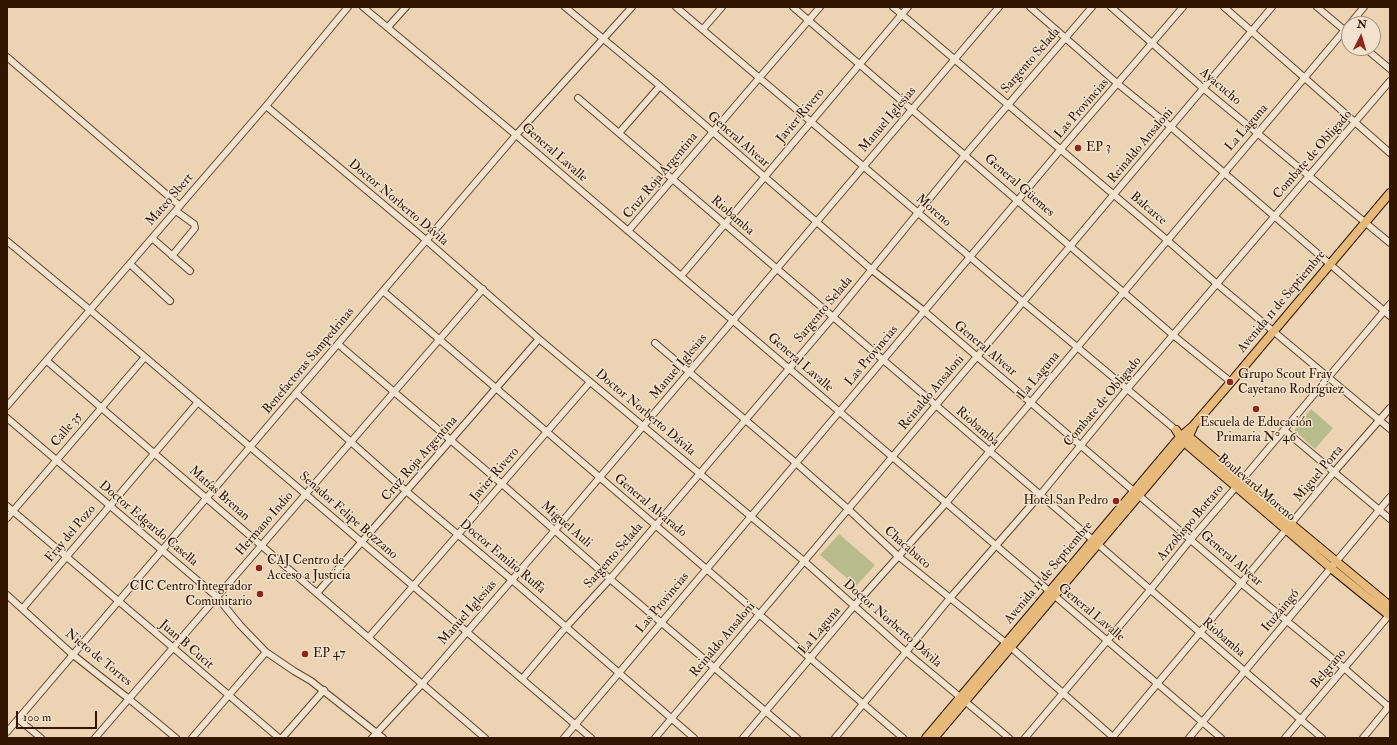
<!DOCTYPE html>
<meta charset="utf-8">
<style>
body{margin:0}
#map{position:relative;width:1397px;height:745px;overflow:hidden;background:#ebd3b3;font-family:"IM FELL Double Pica",serif}
canvas{display:block}
.frame{position:absolute;inset:0;border:8px solid #321601;pointer-events:none}
.north{position:absolute;left:1341px;top:16px;width:40px;height:40px;box-sizing:border-box;background:#f2e2ce;border:1px solid #a5907c;border-radius:50%;rotate:5deg;font-size:11px;font-weight:700;line-height:16px;text-align:center;color:#321601}
.north::after{content:'';display:block;margin:auto;width:14px;height:18px;background:#8f2418;clip-path:polygon(50% 0,100% 100%,50% 72%,0 100%)}
.scale{position:absolute;left:16px;top:711px;width:81px;height:18px;box-sizing:border-box;border:2px solid #321601;border-top:0;padding-left:5px;font-size:12px;line-height:14px;white-space:nowrap;color:#321601;-webkit-text-stroke:3px #f2e2ce;paint-order:stroke}
</style>
<div id="map">
<canvas width="1397" height="745"></canvas>
<div class="frame"></div>
<div class="north">N</div>
<div class="scale">100 m</div>
</div>
<script>
const g = document.querySelector('canvas').getContext('2d');
g.lineJoin = 'round';
function fill(path, color) { g.fillStyle = color; g.fill(path, 'evenodd'); }
const shape = rows => new Path2D(rows.map(r => 'M' + r).join(''));
function stroke(path, color, width, dash) { g.strokeStyle = color; g.lineWidth = width; g.lineCap = dash ? 'butt' : 'round'; g.setLineDash(dash || []); g.stroke(path); }
function write(font, color, halo, rows, align = 'center') {
  g.font = font + ' "IM FELL Double Pica",serif'; g.lineWidth = 3; g.setLineDash([]); g.textBaseline = 'middle'; g.strokeStyle = halo; g.fillStyle = color; for (const [text, x, y, turn = 0] of rows) {
    g.save(); g.translate(x, y); g.rotate((+turn || 0) * Math.PI / 180); g.textAlign = isNaN(turn) ? turn : align; if (halo) g.strokeText(text, 0, 0); g.fillText(text, 0, 0); g.restore();
  }
}
fill(shape([
 [1311,409,1333,428,1315,449,1294,430],
 [839,534,875,565,856,586,820,555]
]), '#b8bc8c');
const minor = shape([
 [363,7,516,135,1221,738],
 [565,7,660,86,872,270,924,311,1242,584,1344,668,1390,708],
 [676,7,1023,302,1077,347,1176,430],
 [793,7,1173,335,1231,382],
 [893,7,1167,240,1217,284,1390,429],
 [1030,7,1118,84,1171,127,1390,316],
 [1111,7,1204,89,1390,243],
 [1224,7,1390,153],
 [1317,7,1349,34],
 [1350,24,1364,7],
 [388,27,406,7],
 [703,29,722,7],
 [1365,48,1390,69],
 [7,57,180,206],
 [578,98,1093,540,1322,738],
 [266,106,426,240,539,339,804,561,906,652,1009,738],
 [619,133,660,86],
 [628,231,820,7],
 [152,238,190,271],
 [7,241,90,310,591,738],
 [172,256,195,228,194,224,176,211],
 [130,264,170,301],
 [681,276,908,7],
 [383,291,903,738],
 [655,343,796,463,848,509,898,556,1006,643,1114,738],
 [338,344,502,484,610,579,797,738],
 [47,361,485,738],
 [296,393,406,491,512,580,694,738],
 [7,406,266,106,348,7],
 [7,418,217,597,240,625,266,652,294,671,311,681,383,738],
 [1284,430,1390,519],
 [7,506,279,738],
 [7,518,145,357],
 [317,593,539,339],
 [7,595,72,654,129,699,176,738],
 [23,608,198,402],
 [369,637,590,382],
 [522,679,566,627,610,579,833,317,965,155,1092,7],
 [18,719,41,738],
 [7,732,516,135,632,7],
 [95,738,483,289],
 [192,738,266,652],
 [282,738,324,690],
 [372,738,422,684,555,530,999,7],
 [564,738,1061,149,1183,7],
 [655,738,1272,7],
 [743,738,854,606,946,503,1349,25],
 [835,738,906,652,950,598,1040,495,1127,389,1390,81],
 [1025,738,1150,590,1191,539,1236,487,1390,304],
 [1112,738,1334,472,1390,408],
 [1189,738,1390,497],
 [1285,738,1390,614],
 [1363,738,1390,705]
]);
const major = shape([
 [1176,430,1184,442,1331,568,1390,616],
 [1186,434,1291,524,1390,606],
 [926,738,1180,437,1193,426,1231,382,1390,193],
 [934,738,1184,442,1189,436,1193,427]
]);
stroke(minor, '#60452e', 8);
stroke(major, '#321601', 10);
stroke(minor, '#f2e2ce', 6);
stroke(major, '#e6ba7a', 8);
for (const [x, y, r, color] of [
 [1078,148,4,"#8f2418"],
 [1230,382,4,"#8f2418"],
 [1256,409,4,"#8f2418"],
 [1116,501,4,"#8f2418"],
 [259,568,4,"#8f2418"],
 [260,594,4,"#8f2418"],
 [305,654,4,"#8f2418"]
]) { const dot = new Path2D(); dot.arc(x, y, r, 0, 2 * Math.PI); g.fillStyle = color; g.fill(dot); stroke(dot, '#f2e2ce', 1.5); }
write('13px', '#321601', '#f2e2ce', [
 ["Sargento Selada",1031,61,-49],
 ["Ayacucho",1220,87,40],
 ["Las Provincias",1082,109,-49],
 ["Javier Rivero",801,116,-50],
 ["Manuel Iglesias",888,120,-50],
 ["La Laguna",1247,128,-49],
 ["General Alvear",738,140,41],
 ["Reinaldo Ansaloni",1141,146,-50],
 ["General Lavalle",554,153,41],
 ["Combate de Obligado",1313,155,-49],
 ["Cruz Roja Argentina",661,176,-50],
 ["General Güemes",1019,186,41],
 ["Mateo Sbert",170,200,-49],
 ["Doctor Norberto Dávila",398,203,40],
 ["Balcarce",1148,209,40],
 ["Moreno",933,211,41],
 ["Riobamba",732,216,41],
 ["Avenida 11 de Septiembre",1282,302,-50],
 ["Sargento Selada",824,310,-50],
 ["General Alvear",985,349,40],
 ["Las Provincias",872,356,-50],
 ["Benefactoras Sampedrinas",309,361,-50],
 ["General Lavalle",800,363,41],
 ["Manuel Iglesias",679,367,-50],
 ["La Laguna",1039,376,-50],
 ["Reinaldo Ansaloni",932,393,-50],
 ["Combate de Obligado",1103,402,-50],
 ["Doctor Norberto Dávila",645,413,40],
 ["Riobamba",977,427,41],
 ["Calle 35",67,430,-50],
 ["Cruz Roja Argentina",420,459,-49],
 ["Miguel Porta",1319,474,-50],
 ["Javier Rivero",495,475,-49],
 ["Boulevard Moreno",1256,488,40],
 ["Matías Brenan",219,494,41],
 ["General Alvarado",650,506,40],
 ["Senador Felipe Bozzano",348,516,41],
 ["Arzobispo Bottaro",1191,523,-50],
 ["Doctor Edgardo Casella",148,524,40],
 ["Hermano Indio",265,524,-49],
 ["Miguel Auli",566,525,41],
 ["Fray del Pozo",71,534,-50],
 ["Chacabuco",907,548,41],
 ["Sargento Selada",614,556,-49],
 ["Doctor Emilio Ruffa",502,557,40],
 ["General Alvear",1231,559,41],
 ["Avenida 11 de Septiembre",1049,573,-50],
 ["Las Provincias",663,603,-50],
 ["Ituzaingó",1281,611,-50],
 ["Manuel Iglesias",468,613,-49],
 ["General Lavalle",1091,613,40],
 ["Doctor Norberto Dávila",892,624,41],
 ["La Laguna",820,631,-50],
 ["Riobamba",1223,638,41],
 ["Reinaldo Ansaloni",723,640,-50],
 ["Juan B Cucit",186,645,41],
 ["Nieto de Torres",98,658,39],
 ["Belgrano",1329,669,-50]
]);
write('13px', '#321601', '#f2e2ce', [
 ["EP 3",1086,148],
 ["Grupo Scout Fray",1238,375],
 ["Cayetano Rodríguez",1238,390],
 ["Escuela de Educación",1256,423,"center"],
 ["Primaria N° 46",1256,438,"center"],
 ["Hotel San Pedro",1108,501,"right"],
 ["CAJ Centro de",267,561],
 ["Acceso a Justicia",267,576],
 ["CIC Centro Integrador",252,587,"right"],
 ["Comunitario",252,602,"right"],
 ["EP 47",313,654]
], 'left');
</script>
